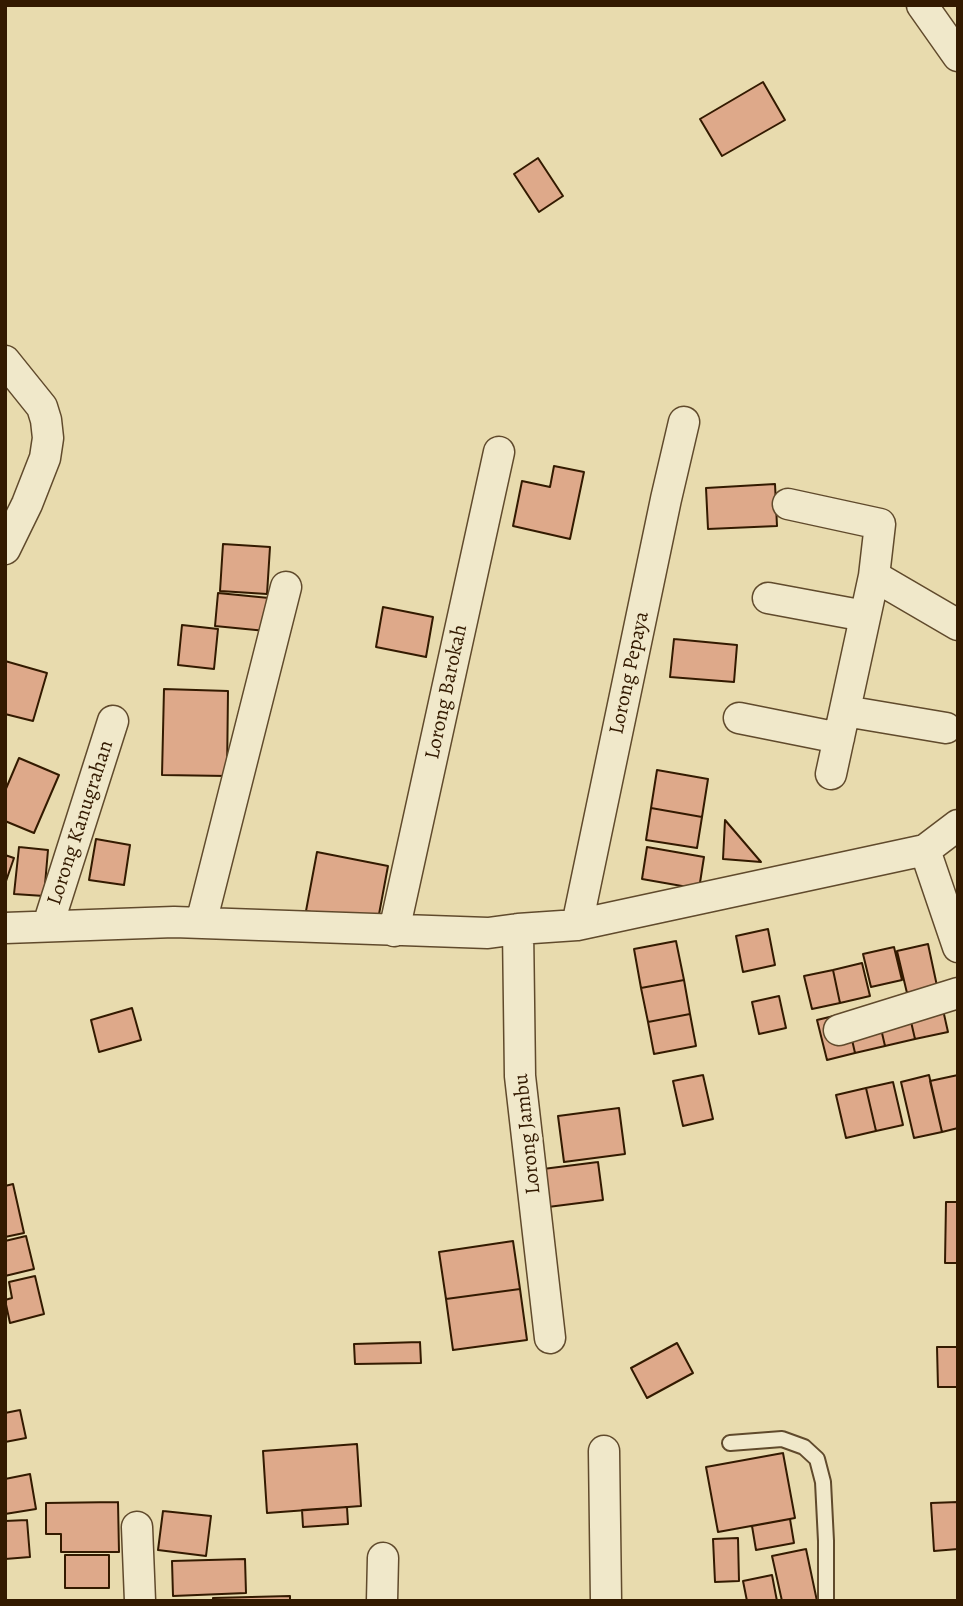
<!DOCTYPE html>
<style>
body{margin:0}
#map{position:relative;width:963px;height:1606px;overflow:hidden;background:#e8dbae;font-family:Alegreya,serif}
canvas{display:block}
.frame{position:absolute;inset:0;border:7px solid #331a00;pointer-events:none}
</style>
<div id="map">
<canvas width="963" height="1606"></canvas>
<div class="frame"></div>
</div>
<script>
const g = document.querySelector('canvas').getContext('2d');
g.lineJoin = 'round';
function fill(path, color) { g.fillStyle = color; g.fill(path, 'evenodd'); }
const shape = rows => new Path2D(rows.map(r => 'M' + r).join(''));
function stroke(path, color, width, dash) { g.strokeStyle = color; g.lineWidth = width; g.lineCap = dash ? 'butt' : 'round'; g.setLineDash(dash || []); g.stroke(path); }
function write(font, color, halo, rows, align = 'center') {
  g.font = font + ' Alegreya,serif'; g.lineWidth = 7; g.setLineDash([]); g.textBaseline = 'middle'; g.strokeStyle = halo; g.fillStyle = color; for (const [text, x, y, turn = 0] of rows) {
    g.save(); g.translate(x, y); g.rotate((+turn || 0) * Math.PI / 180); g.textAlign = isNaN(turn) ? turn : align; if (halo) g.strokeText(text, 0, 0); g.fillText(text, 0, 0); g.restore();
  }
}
const building = shape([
 [763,82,785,120,722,156,700,119,763,82],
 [538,158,563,196,539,212,514,174,538,158],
 [554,466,584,472,570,539,513,526,522,481,550,487,554,466],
 [775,484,777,526,708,529,706,488,775,484],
 [223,544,270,547,267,594,220,591,223,544],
 [218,593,269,598,266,631,215,626,218,593],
 [383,607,433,617,426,657,376,647,383,607],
 [182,625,218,629,214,669,178,665,182,625],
 [674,639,737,645,734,682,670,677,674,639],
 [5,661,47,673,33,721,5,714,5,661],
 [164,689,228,691,227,776,162,775,164,689],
 [19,758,59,775,34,833,5,821,5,791,19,758],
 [657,770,708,779,702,817,651,808,657,770],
 [651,808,702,817,697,848,646,840,651,808],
 [725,820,761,862,723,859,725,820],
 [96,839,130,845,124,885,89,880,96,839],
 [19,847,48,850,44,896,14,894,19,847],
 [647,847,704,857,699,889,642,879,647,847],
 [317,852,388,866,377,925,306,911,317,852],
 [5,855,14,858,5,884,5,855],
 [768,929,775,965,743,972,736,936,768,929],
 [676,941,684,980,641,988,634,949,676,941],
 [928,944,937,986,907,993,897,951,928,944],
 [894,947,902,980,871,987,863,954,894,947],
 [862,963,870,996,840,1003,833,970,862,963],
 [833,970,840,1003,812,1009,804,976,833,970],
 [684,980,690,1014,648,1022,641,988,684,980],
 [939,992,948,1032,915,1039,906,1000,939,992],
 [779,996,786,1028,759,1034,752,1002,779,996],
 [906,1000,915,1039,885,1046,876,1007,906,1000],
 [876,1007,885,1046,855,1053,846,1013,876,1007],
 [132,1008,141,1040,99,1052,91,1020,132,1008],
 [846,1013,855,1053,827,1060,817,1020,846,1013],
 [690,1014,696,1046,654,1054,648,1022,690,1014],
 [703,1075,713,1119,683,1126,673,1081,703,1075],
 [929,1075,942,1132,914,1138,901,1082,929,1075],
 [958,1075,958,1128,942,1132,930,1081,958,1075],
 [893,1082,903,1125,876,1131,866,1088,893,1082],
 [866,1088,876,1131,846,1138,836,1095,866,1088],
 [619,1108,625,1154,564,1162,558,1116,619,1108],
 [598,1162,603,1200,548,1207,543,1169,598,1162],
 [13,1184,24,1233,5,1237,5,1186,13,1184],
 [946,1202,958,1202,958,1263,945,1263,946,1202],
 [26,1236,34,1269,5,1276,5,1241,26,1236],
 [513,1241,520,1289,446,1299,439,1252,513,1241],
 [35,1276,44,1314,10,1323,5,1300,12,1298,9,1282,35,1276],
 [520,1289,527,1340,453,1350,446,1299,520,1289],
 [420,1342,421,1363,355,1364,354,1344,420,1342],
 [677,1343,693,1373,647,1398,631,1368,677,1343],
 [937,1347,958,1347,958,1387,938,1387,937,1347],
 [20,1410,26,1438,5,1442,5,1413,20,1410],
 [357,1444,361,1506,267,1513,263,1451,357,1444],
 [783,1453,795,1518,718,1532,706,1467,783,1453],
 [30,1474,36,1509,5,1514,5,1479,30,1474],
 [118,1502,119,1552,61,1552,61,1534,46,1534,46,1503,118,1502],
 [958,1502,958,1549,934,1551,931,1503,958,1502],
 [347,1507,348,1524,303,1527,302,1510,347,1507],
 [163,1511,211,1516,206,1556,158,1550,163,1511],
 [790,1519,794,1543,756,1550,752,1526,790,1519],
 [27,1520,30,1557,5,1559,5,1521,27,1520],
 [738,1538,739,1581,715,1582,713,1539,738,1538],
 [806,1549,817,1601,782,1601,772,1556,806,1549],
 [65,1555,109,1555,109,1588,65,1588,65,1555],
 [245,1559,246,1593,173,1596,172,1561,245,1559],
 [772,1575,777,1601,747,1601,743,1581,772,1575],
 [290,1596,290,1601,213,1601,213,1598,290,1596]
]);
fill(building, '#dea98a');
stroke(building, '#331a00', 2);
const service = shape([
 [730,1443,782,1439,804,1447,817,1459,823,1482,826,1541,826,1601]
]);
const minor = shape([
 [922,5,958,56],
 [5,361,42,407,46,420,48,438,45,458,27,504,5,549],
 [788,504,880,524,874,576],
 [768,598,865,616],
 [845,711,946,728],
 [739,718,839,738],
 [831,774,874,576,958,625],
 [925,850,958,947],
 [201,923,286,587],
 [48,925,113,721],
 [577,925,666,499,684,422],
 [5,928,174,922,488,933,518,929,577,925,925,850,958,825],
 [518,929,520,1076,550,1338],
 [394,931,499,452],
 [839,1030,958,993],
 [604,1451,606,1601],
 [137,1527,140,1601],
 [382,1601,383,1558]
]);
stroke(service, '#604a2c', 18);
stroke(minor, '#604a2c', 33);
stroke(service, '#f0e8ca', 14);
stroke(minor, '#f0e8ca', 30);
write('21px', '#331a00', '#f0e8ca', [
 ["Lorong Pepaya",630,673,-78],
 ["Lorong Barokah",447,692,-78],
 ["Lorong Kanugrahan",81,823,-72],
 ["Lorong Jambu",528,1134,-96]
]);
</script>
